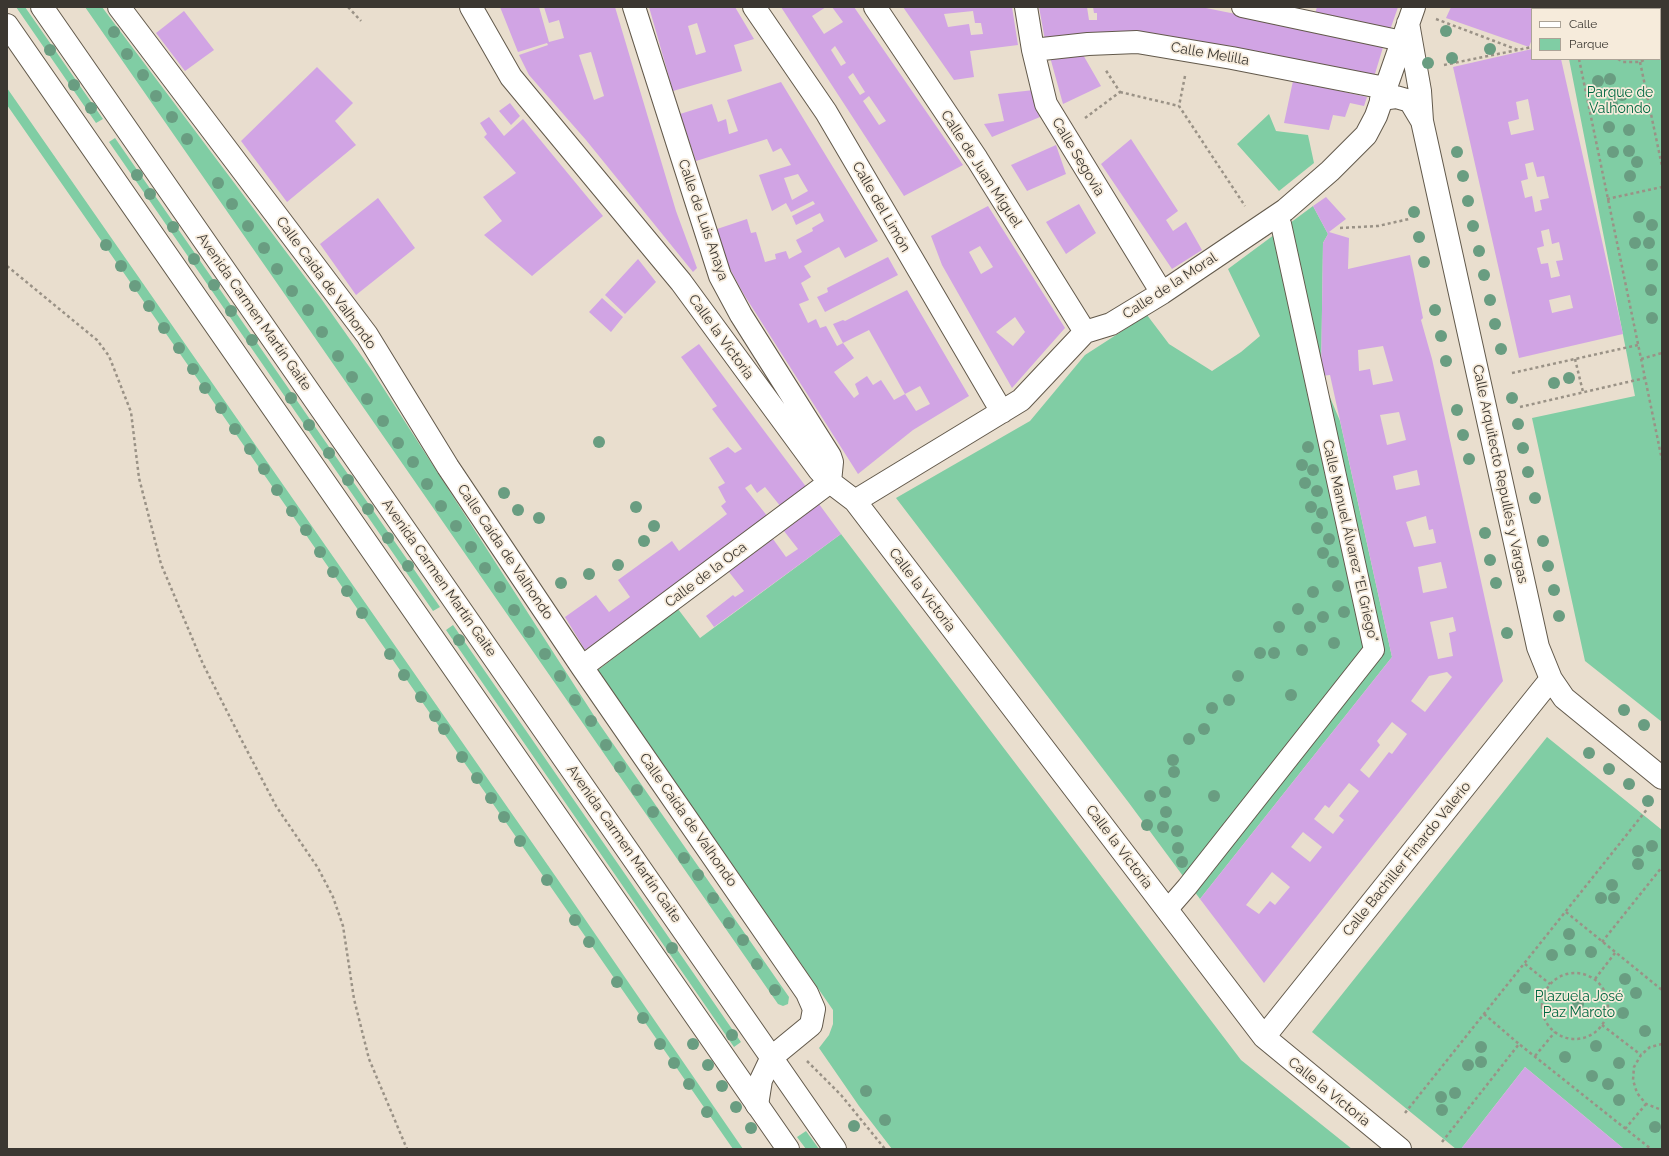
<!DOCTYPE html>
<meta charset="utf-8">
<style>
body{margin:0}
#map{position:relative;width:1669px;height:1156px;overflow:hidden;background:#e9dece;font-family:Raleway,sans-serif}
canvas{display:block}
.frame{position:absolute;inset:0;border:8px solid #3b3731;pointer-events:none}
.legend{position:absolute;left:1531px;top:8px;width:130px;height:52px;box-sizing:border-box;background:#f6ebdb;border:1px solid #aba397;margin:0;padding:5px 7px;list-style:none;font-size:12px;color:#3b3731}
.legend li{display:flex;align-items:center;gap:8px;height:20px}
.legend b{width:20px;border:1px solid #aba397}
</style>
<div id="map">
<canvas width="1669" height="1156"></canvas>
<div class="frame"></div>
<ul class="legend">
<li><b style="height:5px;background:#fff"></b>Calle</li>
<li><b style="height:11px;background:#80cda4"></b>Parque</li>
</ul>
</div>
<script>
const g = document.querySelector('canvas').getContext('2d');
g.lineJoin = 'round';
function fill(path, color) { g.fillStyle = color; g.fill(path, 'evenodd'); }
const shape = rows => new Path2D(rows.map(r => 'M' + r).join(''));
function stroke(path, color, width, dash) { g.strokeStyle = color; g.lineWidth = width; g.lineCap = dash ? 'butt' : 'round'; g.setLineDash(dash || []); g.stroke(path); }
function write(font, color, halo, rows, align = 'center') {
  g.font = font + ' Raleway,sans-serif'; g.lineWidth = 3.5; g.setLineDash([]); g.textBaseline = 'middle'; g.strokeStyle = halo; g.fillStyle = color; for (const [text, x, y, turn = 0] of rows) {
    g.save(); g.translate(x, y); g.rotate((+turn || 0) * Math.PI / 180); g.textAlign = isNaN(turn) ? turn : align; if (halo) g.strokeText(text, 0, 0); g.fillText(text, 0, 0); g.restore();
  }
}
fill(shape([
 [16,7,25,7,103,119,96,123],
 [85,7,102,7,320,297,373,372,600,725,789,997,788,1004,783,1006,778,1004],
 [1589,7,1662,7,1662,722,1585,661,1532,418,1635,396,1569,59,1660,59,1660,9,1588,9],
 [7,88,556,877,743,1149,733,1149,7,105],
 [1269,114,1276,131,1308,135,1314,163,1279,191,1237,144],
 [115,138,440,607,433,611,109,142],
 [1313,206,1328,234,1323,243,1321,376,1340,421,1392,657,1200,899,1129,803,896,498,1030,421,1085,355,1147,315,1169,344,1212,371,1241,352,1260,336,1228,269],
 [841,534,1241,1060,1352,1149,892,1149,859,1106,819,1048,829,1035,833,1024,833,1010,598,670,678,609,700,638],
 [453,625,741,1042,734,1047,446,630],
 [1547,737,1662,830,1662,1149,1624,1149,1525,1067,1461,1149,1456,1149,1312,1032],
 [806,1131,819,1149,806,1149,797,1137]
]), '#80cda4');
fill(shape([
 [500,7,539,7,549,42,564,38,559,20,549,23,544,7,615,7,676,211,697,268,693,272,586,140,529,75,519,55,548,45,547,43,518,52],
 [591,52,604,96,594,100,579,55],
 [649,7,735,7,754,39,734,45,742,71,673,91],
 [697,23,706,52,696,55,688,26],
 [781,7,826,7,812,16,824,34,843,22,832,7,854,7,963,165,904,196],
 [835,46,846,63,841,66,831,50],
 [853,73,865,92,860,95,848,77],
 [869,96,886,121,879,125,863,101],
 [903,7,1012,7,1018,45,970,51,974,77,954,80],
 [973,11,975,23,981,23,983,34,971,35,969,24,948,27,944,14],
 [1039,7,1087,7,1089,20,1097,20,1097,13,1094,13,1093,7,1201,7,1384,44,1374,77,1275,59,1163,35,1142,32,1092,34,1045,40],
 [1317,7,1398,7,1390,30,1315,14],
 [1451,7,1545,7,1544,9,1532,9,1532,39,1529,47,1446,18],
 [184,11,214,50,185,71,156,33],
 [1532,49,1532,59,1561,59,1623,334,1519,358,1453,67],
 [1528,99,1534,130,1511,135,1508,122,1519,119,1516,102],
 [1533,162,1537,177,1544,176,1549,198,1540,200,1542,210,1535,212,1532,196,1525,198,1521,181,1528,179,1525,164],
 [1549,229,1552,244,1559,242,1563,260,1556,261,1560,276,1551,278,1548,263,1541,264,1537,248,1544,246,1541,231],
 [1570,295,1573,308,1552,313,1549,300],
 [1082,53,1101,86,1063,104,1050,57],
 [317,67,353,103,335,121,356,145,287,202,241,141],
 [1293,81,1317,86,1367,97,1364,106,1350,103,1345,117,1333,115,1329,130,1284,123],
 [781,82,878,241,845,258,839,247,804,266,811,277,801,283,809,300,799,304,808,323,816,319,820,328,826,326,837,346,843,343,854,358,834,372,854,398,859,394,855,384,867,376,873,385,881,380,894,400,905,394,916,411,930,404,920,386,905,394,869,330,843,343,833,324,843,320,845,321,907,290,969,396,913,430,858,474,743,293,729,267,717,229,747,219,751,233,756,232,765,262,776,259,775,254,786,251,789,259,802,252,796,240,813,231,812,228,824,221,820,213,796,225,792,216,815,204,813,201,791,212,786,203,772,211,759,175,791,165,781,148,773,152,767,139,696,161,680,114,712,104,718,122,726,119,729,134,738,131,727,100],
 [798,174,808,191,792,200,784,178],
 [1034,90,1040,117,992,137,984,124,1004,121,998,94],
 [510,103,520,116,511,125,499,111],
 [489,117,504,136,523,119,603,216,532,276,484,235,502,221,483,197,516,173,484,137,487,134,480,123],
 [1131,139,1178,211,1166,220,1173,231,1186,222,1202,250,1172,269,1101,164],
 [1056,145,1066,174,1027,191,1011,165],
 [1326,197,1346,219,1329,232,1349,238,1348,269,1410,255,1423,318,1421,320,1432,359,1503,681,1264,983,1200,899,1392,657,1330,375,1321,376,1323,243,1328,234,1313,206],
 [1383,346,1393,381,1373,385,1370,369,1359,371,1358,350],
 [1399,412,1406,440,1387,445,1380,415],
 [1417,470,1420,485,1396,490,1393,476],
 [1426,516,1429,530,1433,529,1436,543,1414,547,1406,522],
 [1441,562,1447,588,1423,593,1418,567],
 [1453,617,1456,631,1449,633,1453,656,1438,659,1430,622],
 [1447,672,1452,677,1425,712,1411,701,1429,676],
 [1392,722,1407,734,1392,754,1389,752,1369,778,1360,770,1380,745,1377,741],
 [1349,783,1359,791,1339,816,1344,820,1333,834,1314,819,1325,805,1329,808],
 [1303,832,1322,847,1310,862,1291,847],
 [1272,872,1290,887,1275,905,1270,901,1259,914,1246,905],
 [378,198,415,248,356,295,320,244],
 [1079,204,1096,233,1066,254,1046,222],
 [988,206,1065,328,1012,388,942,265,931,236],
 [980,246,993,267,981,274,969,252],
 [1015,317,1025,332,1013,346,996,332],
 [888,257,898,275,825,312,817,297,828,292,827,288],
 [638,259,656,282,625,314,605,295],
 [602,298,623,317,611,332,589,312],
 [699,344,807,488,781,507,765,487,757,493,751,484,745,488,768,517,641,612,585,650,565,617,596,595,609,612,630,597,618,580,672,541,679,551,727,514,721,506,726,502,718,487,725,483,709,458,728,447,735,453,742,449,712,409,717,406,681,357],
 [819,504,841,534,714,627,706,616,733,595,735,597,744,591,729,572,773,539,786,557,798,549,784,531],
 [1525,1067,1624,1149,1461,1149]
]), '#d1a4e4');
const pedestrian = shape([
 [1242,7,1402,41],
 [1167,910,1187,887,1374,650,1281,224]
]);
const minor = shape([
 [119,7,367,335,448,467,582,667,807,993,814,1009,811,1025,772,1057,761,1080,757,1105],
 [471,7,511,77,681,282,819,470,830,482,855,501,1264,1037,1400,1149],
 [754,7,826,112,1002,412],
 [875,7,977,159,1085,332],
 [1026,7,1033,50,1046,104,1162,293],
 [1408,23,1420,91,1422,121,1538,647,1551,679,1564,698,1662,778],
 [1033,50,1088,44,1137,42,1232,58,1385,88],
 [1381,99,1396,97,1410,101,1422,121],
 [855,501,1021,400,1085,332,1111,324,1162,293,1285,210,1330,171,1366,135,1376,116,1414,7],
 [582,667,830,482,832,462,830,456,741,315,720,276,634,7],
 [1264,1037,1551,679]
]);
const secondary = shape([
 [42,7,835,1149],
 [7,25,788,1149]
]);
stroke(pedestrian, '#62594b', 22);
stroke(minor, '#62594b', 24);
stroke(secondary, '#62594b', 24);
stroke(shape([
 [348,7,361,21],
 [1660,7,1662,9],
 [1604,9,1605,7],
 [1436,19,1518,50],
 [1660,48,1662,45],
 [1579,59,1662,460],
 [1618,59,1623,62,1640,62,1646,59],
 [1640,62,1662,166],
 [1444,65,1532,47],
 [1185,76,1179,106,1245,206],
 [1120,92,1179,106],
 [1085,118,1120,92,1105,69],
 [1607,199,1662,187],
 [1340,228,1378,226,1409,219],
 [7,266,97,340,109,356,131,412,139,478,161,564,203,664,241,739,276,806,318,868,333,897,343,926,354,999,369,1059,407,1149],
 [1575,359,1583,392],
 [1641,359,1662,353],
 [1512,373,1638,345],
 [1520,407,1645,378],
 [1566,912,1662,990],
 [1602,942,1662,867],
 [1525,964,1550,984],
 '1542 1006a33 33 0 1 1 66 0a33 33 0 1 1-66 0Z',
 [1595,979,1615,953],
 [1484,1014,1519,1044],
 [1602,1025,1641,1055],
 [1662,1044,1650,1047,1641,1055,1634,1067,1633,1080,1637,1093,1646,1104,1662,1110],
 [1535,1056,1555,1032],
 [807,1061,841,1095,885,1149],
 [1405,1113,1648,808],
 [1625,1129,1646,1104],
 [1442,1142,1519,1044,1651,1149]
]), '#9a9286', 2.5, [3, 3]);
stroke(pedestrian, '#fff', 20);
stroke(minor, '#fff', 22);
stroke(secondary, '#fff', 22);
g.fillStyle = '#699d81';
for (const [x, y] of [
 [1446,31],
 [114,32],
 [1490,49],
 [50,50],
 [127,54],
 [1452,58],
 [1428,63],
 [143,75],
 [1610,79],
 [1598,81],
 [74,85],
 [1622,95],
 [156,96],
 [1612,104],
 [91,108],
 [172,117],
 [1609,127],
 [1629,130],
 [187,139],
 [1629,151],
 [1457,152],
 [1613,152],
 [1637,162],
 [137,175],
 [1463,176],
 [1630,176],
 [218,183],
 [150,194],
 [1468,201],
 [232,204],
 [1414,212],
 [1639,217],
 [1652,225],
 [248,226],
 [1473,226],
 [173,227],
 [1419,237],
 [1635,243],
 [1649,243],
 [106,245],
 [264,248],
 [1479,251],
 [194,259],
 [1424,262],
 [1652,265],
 [121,266],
 [277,269],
 [1484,275],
 [214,285],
 [135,286],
 [1651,290],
 [292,291],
 [1490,300],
 [149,306],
 [308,310],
 [1435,310],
 [231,311],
 [1652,318],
 [1495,324],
 [164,328],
 [322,332],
 [1441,336],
 [252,340],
 [179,348],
 [1501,349],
 [338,356],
 [1446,361],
 [193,369],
 [352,377],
 [1569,378],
 [1554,383],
 [205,388],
 [291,398],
 [1512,398],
 [367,399],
 [221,408],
 [1457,410],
 [383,421],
 [1518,424],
 [309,425],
 [235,429],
 [1463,435],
 [599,442],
 [398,443],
 [1308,447],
 [1523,448],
 [250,449],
 [329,453],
 [1469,459],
 [413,462],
 [1302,465],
 [264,469],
 [1313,470],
 [1528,472],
 [348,480],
 [1305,483],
 [427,484],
 [277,490],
 [1317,491],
 [504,493],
 [1535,498],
 [441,506],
 [636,507],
 [1311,507],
 [368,509],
 [518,510],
 [292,511],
 [1322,513],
 [539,518],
 [456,526],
 [654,526],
 [1317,528],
 [306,530],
 [1485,533],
 [388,538],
 [1329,539],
 [644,541],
 [1543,541],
 [471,547],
 [320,552],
 [1323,553],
 [1490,560],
 [1333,562],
 [618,565],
 [408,566],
 [1548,566],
 [485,568],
 [333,572],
 [589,574],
 [561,583],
 [1496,583],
 [1338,586],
 [500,587],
 [1554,590],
 [347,591],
 [1313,592],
 [1298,609],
 [514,610],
 [1344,612],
 [362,613],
 [1559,616],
 [1323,617],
 [1279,627],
 [1310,627],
 [529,632],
 [1507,633],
 [459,640],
 [1334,643],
 [1302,650],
 [1260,653],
 [1274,653],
 [390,654],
 [545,654],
 [404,675],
 [560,676],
 [1238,676],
 [1291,695],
 [421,697],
 [575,700],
 [1229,700],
 [1212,708],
 [1624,710],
 [435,716],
 [591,721],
 [1644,725],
 [444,729],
 [1204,729],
 [1189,739],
 [606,745],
 [1589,753],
 [462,757],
 [1173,760],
 [620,767],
 [1609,769],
 [1174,772],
 [477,778],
 [1629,784],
 [637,790],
 [1165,792],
 [1150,796],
 [1214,796],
 [491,798],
 [1648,801],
 [653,812],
 [1166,812],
 [504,817],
 [1147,825],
 [1163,827],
 [1177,831],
 [520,841],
 [1652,846],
 [1178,848],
 [1638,851],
 [684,858],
 [1182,862],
 [1638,864],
 [698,875],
 [547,880],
 [1612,885],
 [713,898],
 [1601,898],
 [1614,898],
 [575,920],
 [729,923],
 [1569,934],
 [743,940],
 [589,942],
 [672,948],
 [1570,950],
 [1591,952],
 [1552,955],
 [757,964],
 [1625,979],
 [617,982],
 [1525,988],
 [775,990],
 [1636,993],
 [1578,1004],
 [1623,1013],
 [643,1018],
 [1645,1031],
 [732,1035],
 [660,1044],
 [693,1044],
 [1596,1046],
 [1481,1047],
 [1565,1057],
 [1481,1062],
 [674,1063],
 [1619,1063],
 [708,1065],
 [1468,1065],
 [1592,1076],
 [689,1084],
 [1608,1084],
 [722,1086],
 [866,1091],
 [1455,1093],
 [1441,1097],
 [1619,1100],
 [736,1107],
 [1442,1110],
 [707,1112],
 [885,1120],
 [854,1126],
 [1655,1127],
 [751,1128]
]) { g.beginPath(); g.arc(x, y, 6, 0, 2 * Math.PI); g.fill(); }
write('14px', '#3b3731', '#f6ebdb', [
 ["Calle Melilla",1210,54,10],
 ["Calle Segovia",1078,157,59],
 ["Calle de Juan Miguel",981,169,57],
 ["Calle del Limón",881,207,60],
 ["Calle de Luis Anaya",703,220,71],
 ["Calle Caída de Valhondo",326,283,54],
 ["Calle de la Moral",1170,286,-33],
 ["Avenida Carmen Martín Gaite",254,312,55],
 ["Calle la Victoria",721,337,54],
 ["Calle Arquitecto Repullés y Vargas",1500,474,78],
 ["Calle Manuel Álvarez \"El Griego\"",1350,541,77],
 ["Calle Caída de Valhondo",505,552,56],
 ["Calle de la Oca",706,575,-37],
 ["Avenida Carmen Martín Gaite",439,578,55],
 ["Calle la Victoria",922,590,53],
 ["Calle Caída de Valhondo",688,820,55],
 ["Avenida Carmen Martín Gaite",624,844,55],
 ["Calle la Victoria",1119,847,53],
 ["Calle Bachiller Finardo Valerio",1407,859,-51],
 ["Calle la Victoria",1329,1092,39]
]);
write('14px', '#006842', '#f6ebdb', [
 ["Parque de",1620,93],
 ["Valhondo",1620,109],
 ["Plazuela José",1579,997],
 ["Paz Maroto",1579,1013]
]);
</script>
